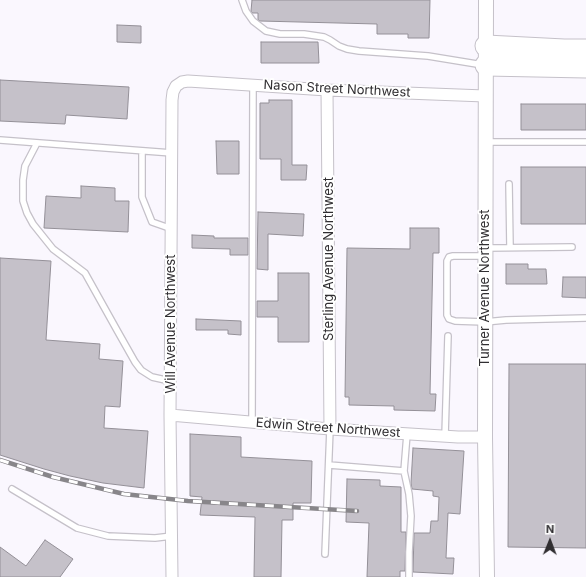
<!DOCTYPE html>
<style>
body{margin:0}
#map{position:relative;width:586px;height:577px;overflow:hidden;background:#faf7fe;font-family:Inter,sans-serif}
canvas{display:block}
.north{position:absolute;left:530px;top:521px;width:40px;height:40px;-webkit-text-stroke:3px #fff;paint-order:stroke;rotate:1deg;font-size:11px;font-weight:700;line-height:16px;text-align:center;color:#302e31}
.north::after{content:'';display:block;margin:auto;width:14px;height:18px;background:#302e31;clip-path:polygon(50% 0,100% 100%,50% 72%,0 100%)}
</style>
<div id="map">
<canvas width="586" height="577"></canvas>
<div class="north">N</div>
</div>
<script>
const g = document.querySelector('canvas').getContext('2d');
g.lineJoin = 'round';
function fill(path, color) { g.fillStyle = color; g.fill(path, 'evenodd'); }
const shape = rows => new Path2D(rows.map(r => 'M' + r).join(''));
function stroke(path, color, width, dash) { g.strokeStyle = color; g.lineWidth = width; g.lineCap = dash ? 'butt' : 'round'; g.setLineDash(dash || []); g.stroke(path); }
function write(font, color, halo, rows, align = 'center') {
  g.font = font + ' Inter,sans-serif'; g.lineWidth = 4; g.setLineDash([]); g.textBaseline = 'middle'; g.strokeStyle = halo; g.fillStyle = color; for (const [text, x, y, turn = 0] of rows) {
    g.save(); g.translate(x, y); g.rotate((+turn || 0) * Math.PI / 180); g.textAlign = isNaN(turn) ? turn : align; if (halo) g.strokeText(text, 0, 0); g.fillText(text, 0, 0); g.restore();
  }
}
const building = shape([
 [252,0,430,0,429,38,408,38,408,34,377,34,377,24,260,21,258,20,258,13,252,13,251,11,252,0],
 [117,25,141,26,141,43,117,42,117,25],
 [261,42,318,42,319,63,261,63,261,42],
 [0,80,129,87,127,119,66,115,65,124,0,121,0,80],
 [269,100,292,100,292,165,307,165,306,180,281,180,281,159,260,159,260,103,269,103,269,100],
 [521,104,586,104,586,130,521,130,521,104],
 [216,141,239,141,239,174,217,174,216,141],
 [521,167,586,167,586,224,521,224,521,167],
 [81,186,115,188,115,201,129,201,128,232,44,228,46,196,81,198,81,186],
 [258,212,304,214,303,236,268,234,268,270,257,269,258,212],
 [410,228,439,228,439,253,433,253,430,394,436,394,435,411,394,410,394,406,349,405,349,397,345,397,347,248,410,249,410,228],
 [192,235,214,236,214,238,248,238,248,255,230,255,230,249,192,248,192,235],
 [0,258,51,261,46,340,100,344,99,359,123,361,120,407,105,406,104,428,148,431,144,488,103,483,70,476,44,469,0,455,0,258],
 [506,264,528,264,528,269,546,269,547,284,506,284,506,264],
 [278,273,309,273,309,342,278,342,278,317,257,317,257,301,278,301,278,273],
 [563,277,586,277,586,298,562,297,563,277],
 [196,319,241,321,241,335,228,334,228,330,196,330,196,319],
 [509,364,586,364,586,548,508,547,509,364],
 [190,434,241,437,241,457,312,461,311,503,293,503,293,520,282,520,281,577,254,577,255,517,200,515,202,497,190,496,190,434],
 [413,448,464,451,460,514,448,513,446,558,454,558,453,574,413,572,414,533,430,533,431,521,438,521,439,497,433,496,433,491,412,489,411,483,413,448],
 [347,479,380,480,380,486,401,487,401,532,406,532,405,571,400,571,400,577,367,577,369,523,346,522,347,479],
 [45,540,73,559,60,577,0,577,0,547,26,566,45,540]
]);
fill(building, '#c5c1c9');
stroke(building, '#949098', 1);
const service = shape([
 [242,0,246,11,253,21,266,31,280,34,304,34,324,37,330,40,339,46,347,49,359,51,428,56,483,65],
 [0,140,172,153],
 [486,142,586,142],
 [37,143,25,166,23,180,23,201,27,213,33,224,53,249,85,273,118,332,135,362,141,370,152,377,170,381],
 [142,151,142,197,152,222,172,229],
 [509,184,510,247],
 [486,248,572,247],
 [485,256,453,256,449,257,447,261,447,315,449,319,455,321,485,322,506,320,586,318],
 [252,422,253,85],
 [445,436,448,336],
 [329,465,404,471,407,434],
 [404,471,409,494,411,516,409,552,409,577],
 [12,489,77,528,108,536,155,538,172,536],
 [325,554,330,429]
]);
const minor = shape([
 [327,90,330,429],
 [170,415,330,429,458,437,485,437],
 [172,577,170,415,172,100,173,92,176,86,182,82,188,81,327,90,485,96]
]);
const tertiary = shape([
 [486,0,485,437,487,577]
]);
const motorway = shape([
 [486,46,564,50,586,50],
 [486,65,586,67]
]);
stroke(service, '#c5c1c9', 8);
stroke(minor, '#c5c1c9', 13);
stroke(tertiary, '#c5c1c9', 16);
stroke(motorway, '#c5c1c9', 23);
stroke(service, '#fff', 5.5);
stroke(minor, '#fff', 11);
stroke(tertiary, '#fff', 14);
stroke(motorway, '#fff', 21);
const rail = shape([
 [0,460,53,477,124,494,188,501,357,511]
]);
stroke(rail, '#88868a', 4.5);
stroke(rail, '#fff', 3, [9]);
write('13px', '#302e31', '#fff', [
 ["Nason Street Northwest",337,89,3],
 ["Sterling Avenue Northwest",329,259,-90],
 ["Turner Avenue Northwest",485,288,-90],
 ["Will Avenue Northwest",171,324,-90],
 ["Edwin Street Northwest",328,428,4]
]);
</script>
